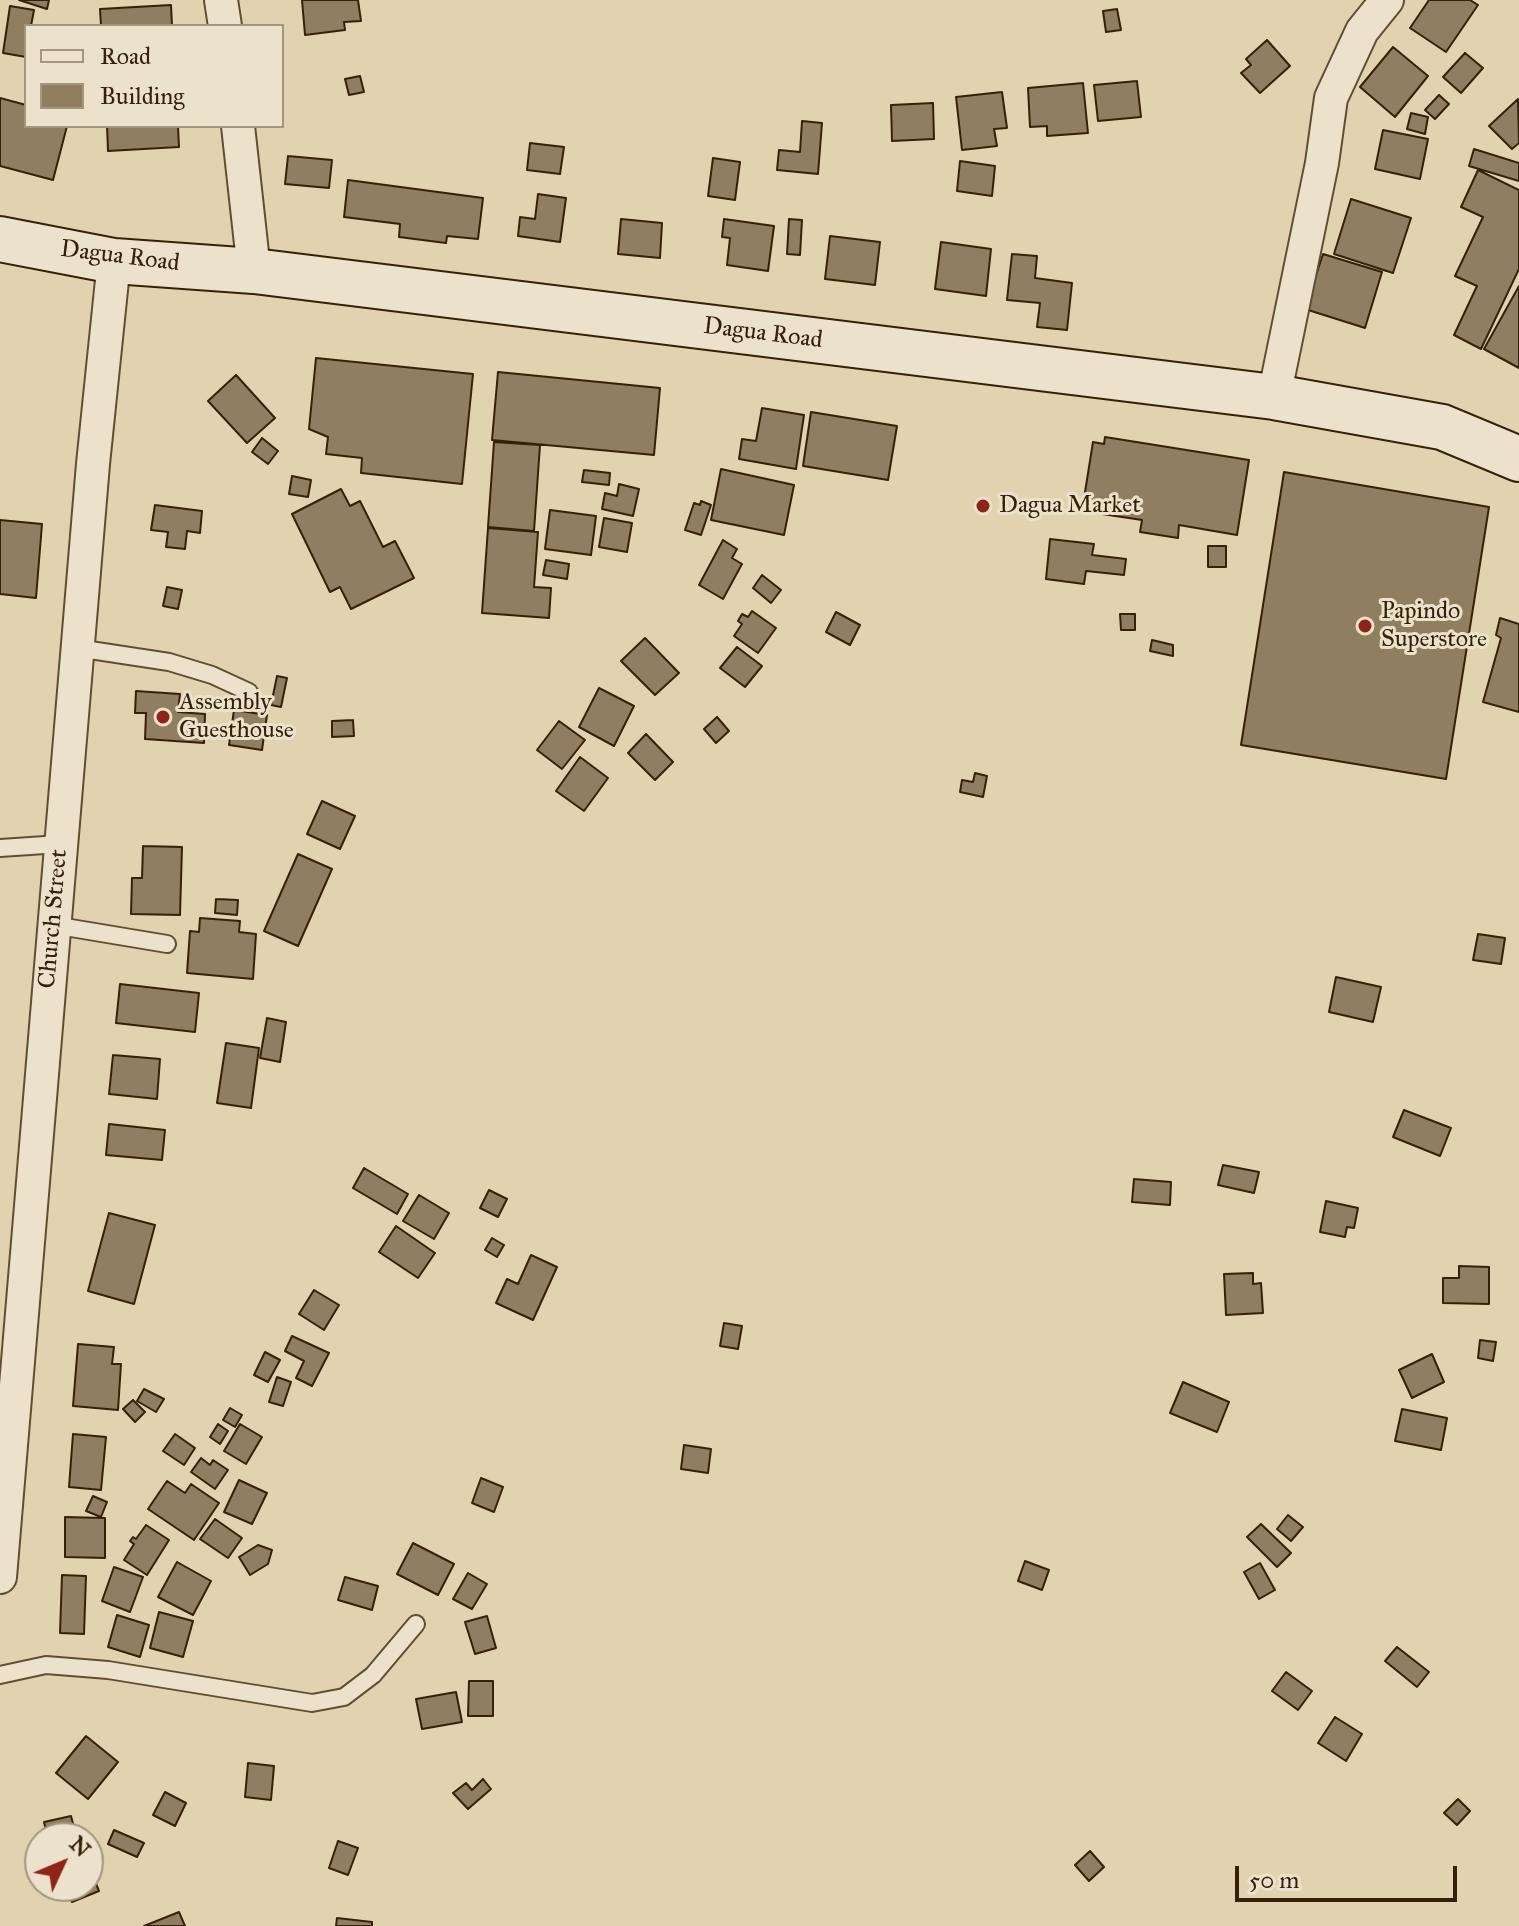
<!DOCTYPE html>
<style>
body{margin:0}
#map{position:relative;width:1519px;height:1926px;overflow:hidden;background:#e2d3b0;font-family:"IM FELL Great Primer",serif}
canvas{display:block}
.legend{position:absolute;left:24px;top:24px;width:260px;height:104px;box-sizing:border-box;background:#ece2cc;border:2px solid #a3957e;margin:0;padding:10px 14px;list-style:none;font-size:24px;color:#362108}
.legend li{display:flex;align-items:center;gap:16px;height:40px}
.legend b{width:40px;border:2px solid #a3957e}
.north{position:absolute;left:24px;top:1822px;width:80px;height:80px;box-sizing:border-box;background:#ece2cc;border:2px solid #a3957e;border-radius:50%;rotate:46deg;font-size:22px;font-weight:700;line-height:32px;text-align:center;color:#362108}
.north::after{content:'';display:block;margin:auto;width:28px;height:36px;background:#8f2418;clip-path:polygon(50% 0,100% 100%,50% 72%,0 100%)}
.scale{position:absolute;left:1235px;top:1866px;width:222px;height:36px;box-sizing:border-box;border:4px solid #362108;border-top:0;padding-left:10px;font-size:24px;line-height:28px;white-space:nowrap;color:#362108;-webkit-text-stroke:6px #ece2cc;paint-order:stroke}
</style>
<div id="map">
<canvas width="1519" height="1926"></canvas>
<ul class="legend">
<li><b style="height:10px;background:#ece2cc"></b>Road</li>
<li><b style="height:22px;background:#8f7e5f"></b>Building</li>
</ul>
<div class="north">N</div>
<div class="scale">50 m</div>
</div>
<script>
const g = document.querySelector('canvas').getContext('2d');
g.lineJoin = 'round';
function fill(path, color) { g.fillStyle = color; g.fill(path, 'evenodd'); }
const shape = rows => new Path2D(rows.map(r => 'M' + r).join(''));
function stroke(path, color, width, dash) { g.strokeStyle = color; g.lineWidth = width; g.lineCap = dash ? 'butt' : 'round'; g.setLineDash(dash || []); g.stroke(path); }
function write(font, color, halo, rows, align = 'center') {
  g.font = font + ' "IM FELL Great Primer",serif'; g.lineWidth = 6; g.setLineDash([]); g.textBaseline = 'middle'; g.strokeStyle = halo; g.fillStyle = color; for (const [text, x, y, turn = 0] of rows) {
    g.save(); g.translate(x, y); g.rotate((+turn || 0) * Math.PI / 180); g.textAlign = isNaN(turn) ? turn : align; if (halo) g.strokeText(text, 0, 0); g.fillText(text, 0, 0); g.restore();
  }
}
const building = shape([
 [19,0,49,0,47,9,19,0],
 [302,0,358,0,361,21,344,22,345,30,305,35,302,0],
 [1429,0,1470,0,1478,5,1446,52,1410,28,1429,0],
 [171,5,172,26,101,26,100,9,171,5],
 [10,6,34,10,31,26,26,26,26,57,3,53,10,6],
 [1117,9,1121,30,1106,32,1103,11,1117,9],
 [1267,40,1290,66,1260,93,1241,73,1251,65,1246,59,1267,40],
 [1393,47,1428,76,1395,117,1360,87,1393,47],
 [1465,53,1483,68,1461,93,1443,77,1465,53],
 [360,76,364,92,349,95,345,79,360,76],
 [1137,81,1141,117,1098,121,1094,85,1137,81],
 [1083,83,1088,133,1047,136,1047,126,1030,127,1028,88,1083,83],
 [1002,92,1007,128,994,129,997,146,962,150,956,97,1002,92],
 [1439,95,1449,104,1435,119,1425,110,1439,95],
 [0,98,26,105,26,126,67,126,53,180,0,166,0,98],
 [1518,99,1519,143,1512,149,1489,126,1518,99],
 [933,103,934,139,892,141,891,105,933,103],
 [1411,113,1428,117,1425,134,1407,129,1411,113],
 [802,121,822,123,818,174,777,170,779,150,800,152,802,121],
 [107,126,178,126,179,147,108,151,107,126],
 [1383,130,1428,139,1420,179,1375,169,1383,130],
 [530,143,564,147,560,174,527,170,530,143],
 [1474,149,1519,163,1519,181,1469,166,1474,149],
 [288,156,332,160,329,188,285,184,288,156],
 [713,158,740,162,735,200,708,196,713,158],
 [960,161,995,166,992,196,957,191,960,161],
 [1478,170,1519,190,1519,269,1481,349,1454,335,1477,286,1455,276,1483,217,1461,207,1478,170],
 [348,180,483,198,478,239,447,236,446,243,399,237,400,224,344,217,348,180],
 [538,194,566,198,560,242,518,236,520,217,535,219,538,194],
 [1351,199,1411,218,1393,273,1334,254,1351,199],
 [621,219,662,223,660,258,618,254,621,219],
 [724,219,774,226,768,271,727,265,730,238,722,237,724,219],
 [789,219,802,220,800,255,787,254,789,219],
 [830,236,880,242,875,285,825,279,830,236],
 [941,242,991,249,986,296,935,289,941,242],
 [1012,254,1037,256,1035,278,1072,283,1067,330,1037,327,1040,303,1007,300,1012,254],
 [1323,254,1382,272,1365,328,1305,309,1323,254],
 [1519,286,1519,368,1484,349,1519,286],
 [316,358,473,374,462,484,361,473,362,458,326,454,328,437,309,429,316,358],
 [498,372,660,388,654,455,492,440,498,372],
 [236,375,275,418,247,443,208,401,236,375],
 [762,408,804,415,796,469,739,459,742,439,756,441,762,408],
 [811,412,897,426,888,480,803,466,811,412],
 [1105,437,1249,460,1237,535,1179,525,1178,538,1140,532,1142,520,1082,511,1093,442,1104,444,1105,437],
 [262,438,278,451,268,464,252,452,262,438],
 [494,442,540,445,534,531,488,527,494,442],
 [721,469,794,485,784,535,711,520,721,469],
 [584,470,610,473,609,485,582,482,584,470],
 [1284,472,1489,507,1446,779,1241,745,1284,472],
 [292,476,311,480,308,497,289,494,292,476],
 [619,484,639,489,633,516,602,509,605,493,617,496,619,484],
 [341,489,350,506,360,501,383,547,395,541,414,578,351,609,340,587,330,592,292,514,341,489],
 [701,501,711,505,701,535,685,530,694,503,700,505,701,501],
 [155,505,202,511,200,533,187,531,185,549,166,547,168,532,151,530,155,505],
 [550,510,596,516,591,555,545,549,550,510],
 [604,518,632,523,627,552,599,547,604,518],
 [0,520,42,524,36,598,0,594,0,520],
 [488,528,538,532,534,587,551,588,549,618,482,613,488,528],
 [1050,539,1094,544,1092,555,1126,559,1124,575,1086,571,1084,584,1046,579,1050,539],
 [723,540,737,549,732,558,742,564,723,599,699,585,723,540],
 [1208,546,1226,546,1226,567,1208,567,1208,546],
 [546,560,569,564,567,579,543,575,546,560],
 [762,575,781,590,771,603,753,588,762,575],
 [167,587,182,590,178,609,163,606,167,587],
 [752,611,776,628,758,653,734,636,742,624,738,621,742,614,748,617,752,611],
 [836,612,860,625,850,645,826,632,836,612],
 [1120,614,1135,614,1135,630,1121,630,1120,614],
 [1500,618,1519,624,1519,712,1483,702,1501,638,1496,635,1500,618],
 [645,638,679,673,655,695,621,661,645,638],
 [1152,640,1173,645,1173,656,1150,651,1152,640],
 [737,647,762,666,745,687,720,668,737,647],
 [277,676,287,678,281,707,271,705,277,676],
 [599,688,634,706,614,746,579,727,599,688],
 [136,691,180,694,178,712,205,714,204,743,145,739,146,713,135,713,136,691],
 [234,710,267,715,262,750,229,745,234,710],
 [717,717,729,731,716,743,704,729,717,717],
 [353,720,354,736,332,737,332,721,353,720],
 [559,721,585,740,562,769,537,750,559,721],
 [646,734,673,762,655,780,628,753,646,734],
 [580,757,608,778,584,811,556,791,580,757],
 [975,773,987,776,983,797,960,792,962,780,973,782,975,773],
 [322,801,355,816,340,849,307,834,322,801],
 [143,846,182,847,180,915,131,914,132,878,142,878,143,846],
 [298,854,332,869,298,946,264,931,298,854],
 [216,899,238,900,237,915,215,913,216,899],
 [200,918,240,921,239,932,256,934,253,979,187,973,190,931,199,932,200,918],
 [1478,934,1505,938,1501,964,1473,960,1478,934],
 [1336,977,1381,987,1373,1022,1329,1012,1336,977],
 [120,984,199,993,195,1032,116,1023,120,984],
 [267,1018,286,1022,280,1062,260,1058,267,1018],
 [226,1043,259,1048,251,1108,217,1103,226,1043],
 [113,1055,160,1059,157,1099,109,1094,113,1055],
 [1404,1110,1451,1128,1440,1156,1393,1137,1404,1110],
 [109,1124,165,1130,162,1160,106,1155,109,1124],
 [1223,1165,1259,1172,1254,1193,1218,1185,1223,1165],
 [364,1168,408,1194,397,1214,353,1188,364,1168],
 [1134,1179,1171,1182,1170,1205,1132,1202,1134,1179],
 [489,1190,507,1199,498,1217,480,1208,489,1190],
 [419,1195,449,1213,434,1239,403,1221,419,1195],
 [1326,1201,1358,1208,1354,1228,1347,1227,1345,1237,1320,1232,1326,1201],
 [109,1213,155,1225,134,1304,88,1291,109,1213],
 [396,1226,435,1253,418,1278,379,1252,396,1226],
 [492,1238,504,1245,497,1257,485,1250,492,1238],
 [531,1255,557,1267,533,1320,496,1303,507,1279,518,1284,531,1255],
 [1459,1266,1489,1267,1489,1304,1443,1303,1443,1278,1459,1278,1459,1266],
 [1253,1273,1253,1284,1261,1283,1263,1313,1226,1315,1224,1274,1253,1273],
 [314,1290,339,1305,324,1330,299,1314,314,1290],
 [724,1323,742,1326,738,1349,720,1346,724,1323],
 [292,1336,329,1353,312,1386,296,1378,304,1361,285,1351,292,1336],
 [1480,1340,1496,1342,1493,1361,1478,1358,1480,1340],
 [78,1344,114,1347,112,1364,121,1364,118,1410,73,1406,78,1344],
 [265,1352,280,1360,268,1382,254,1375,265,1352],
 [1432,1354,1444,1382,1412,1398,1399,1370,1432,1354],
 [277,1377,291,1382,283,1406,269,1402,277,1377],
 [1183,1382,1229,1402,1217,1432,1170,1413,1183,1382],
 [144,1389,164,1399,156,1412,137,1401,144,1389],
 [133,1400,145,1412,135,1422,123,1409,133,1400],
 [230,1408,242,1415,235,1427,223,1420,230,1408],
 [1402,1409,1447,1418,1441,1450,1395,1441,1402,1409],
 [218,1424,228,1431,220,1444,210,1437,218,1424],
 [240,1424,262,1437,246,1464,224,1451,240,1424],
 [73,1434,106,1437,101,1490,69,1487,73,1434],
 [175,1434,195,1448,184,1465,163,1451,175,1434],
 [684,1445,711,1449,708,1473,681,1469,684,1445],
 [201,1458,210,1465,213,1460,228,1470,215,1489,191,1472,201,1458],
 [481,1478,503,1487,494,1512,472,1503,481,1478],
 [239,1480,267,1493,252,1524,224,1512,239,1480],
 [167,1481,185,1493,191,1484,219,1503,194,1540,148,1509,167,1481],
 [93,1496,107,1502,101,1517,86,1511,93,1496],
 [1288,1515,1303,1527,1291,1541,1277,1529,1288,1515],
 [65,1517,105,1518,105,1558,65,1557,65,1517],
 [215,1519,242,1538,228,1558,200,1539,215,1519],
 [1261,1524,1291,1553,1277,1567,1247,1537,1261,1524],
 [146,1525,169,1540,147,1575,124,1560,134,1544,130,1541,133,1537,136,1539,146,1525],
 [413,1543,454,1564,438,1595,397,1574,413,1543],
 [258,1545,272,1550,268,1564,250,1575,239,1557,258,1545],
 [1025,1561,1049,1570,1042,1590,1018,1581,1025,1561],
 [177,1562,211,1581,193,1615,158,1597,177,1562],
 [1260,1563,1275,1590,1259,1599,1244,1572,1260,1563],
 [114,1567,143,1577,130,1612,102,1601,114,1567],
 [468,1573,487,1584,472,1609,453,1599,468,1573],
 [62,1575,86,1576,84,1634,60,1633,62,1575],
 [345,1577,378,1586,372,1610,338,1600,345,1577],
 [159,1612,193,1621,183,1657,150,1648,159,1612],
 [117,1615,149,1625,140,1657,108,1647,117,1615],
 [487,1616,496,1648,475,1654,465,1622,487,1616],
 [1397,1647,1429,1672,1417,1687,1385,1661,1397,1647],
 [1286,1672,1312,1691,1298,1710,1272,1691,1286,1672],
 [469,1681,493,1681,493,1716,468,1716,469,1681],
 [456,1692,462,1722,422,1729,416,1699,456,1692],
 [1335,1717,1362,1734,1346,1761,1318,1743,1335,1717],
 [86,1736,118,1762,88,1799,56,1773,86,1736],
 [248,1763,274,1766,271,1800,245,1797,248,1763],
 [483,1779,491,1789,468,1809,453,1793,466,1783,472,1790,483,1779],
 [165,1792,186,1803,175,1826,153,1815,165,1792],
 [1458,1799,1470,1811,1457,1825,1444,1813,1458,1799],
 [71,1816,77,1838,48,1838,44,1822,71,1816],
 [114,1830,144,1843,137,1857,108,1844,114,1830],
 [338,1841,358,1848,348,1875,329,1868,338,1841],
 [1090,1851,1104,1867,1089,1881,1075,1865,1090,1851],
 [88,1864,99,1891,72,1902,65,1886,88,1886,88,1864],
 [179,1912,185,1926,144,1926,179,1912],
 [337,1918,372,1922,372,1926,336,1926,337,1918]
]);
fill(building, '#8f7e5f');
stroke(building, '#362108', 2);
const lane = shape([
 [77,648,169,662,212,675,249,692],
 [0,848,60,844],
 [53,925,167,944],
 [0,1675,46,1665,108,1670,312,1703,344,1697,373,1675,416,1624]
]);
const street = shape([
 [221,0,225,26],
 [238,126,254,271],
 [1274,397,1322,163,1331,98,1362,31,1387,0],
 [0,1577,93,464,114,261]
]);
const secondary = shape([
 [0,239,114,261,254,271,1274,397,1442,427,1519,459]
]);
stroke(lane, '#614e32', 20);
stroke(street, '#614e32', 36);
stroke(secondary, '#362108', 48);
stroke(lane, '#ece2cc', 16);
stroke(street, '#ece2cc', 32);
stroke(secondary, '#ece2cc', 44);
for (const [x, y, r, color] of [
 [983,506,8,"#8f2418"],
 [1365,626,8,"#8f2418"],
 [163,717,8,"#8f2418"]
]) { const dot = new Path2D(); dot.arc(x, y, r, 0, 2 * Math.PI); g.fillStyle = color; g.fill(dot); stroke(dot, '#ece2cc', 3); }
write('24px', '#362108', '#ece2cc', [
 ["Dagua Road",120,257,7],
 ["Dagua Road",763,334,7],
 ["Church Street",54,919,-85]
]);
write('24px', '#362108', '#ece2cc', [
 ["Dagua Market",999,506],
 ["Papindo",1381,612],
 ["Superstore",1381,640],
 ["Assembly",179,703],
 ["Guesthouse",179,731]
], 'left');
</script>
